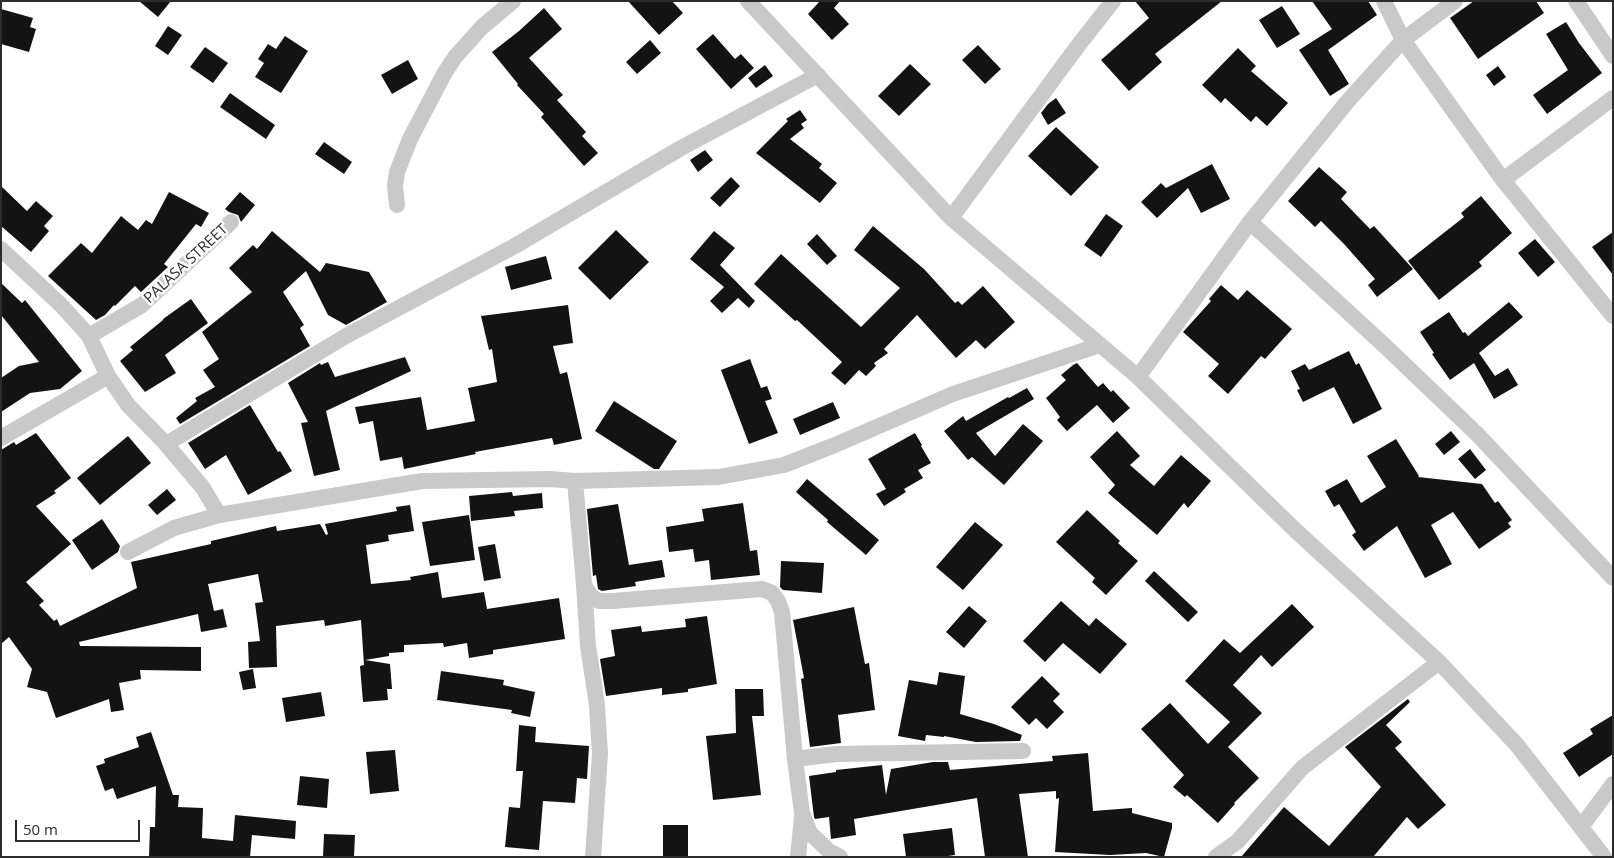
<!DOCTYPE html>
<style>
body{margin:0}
#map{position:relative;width:1614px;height:858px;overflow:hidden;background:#fff;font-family:"Open Sans",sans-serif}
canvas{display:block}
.frame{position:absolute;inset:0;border:2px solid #2c2c2c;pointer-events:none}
.scale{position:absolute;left:15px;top:820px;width:125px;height:22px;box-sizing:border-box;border:2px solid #2c2c2c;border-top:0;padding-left:6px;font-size:15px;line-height:18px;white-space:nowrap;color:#2c2c2c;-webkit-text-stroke:4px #fff;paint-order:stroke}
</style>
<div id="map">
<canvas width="1614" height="858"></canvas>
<div class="frame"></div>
<div class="scale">50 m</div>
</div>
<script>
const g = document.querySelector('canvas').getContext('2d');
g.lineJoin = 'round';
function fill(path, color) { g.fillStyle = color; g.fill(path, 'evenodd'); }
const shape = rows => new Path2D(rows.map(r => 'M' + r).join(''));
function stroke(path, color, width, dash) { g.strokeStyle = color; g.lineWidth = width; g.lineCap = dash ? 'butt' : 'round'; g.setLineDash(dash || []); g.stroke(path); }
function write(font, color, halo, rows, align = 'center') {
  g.font = font + ' "Open Sans",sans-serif'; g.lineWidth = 5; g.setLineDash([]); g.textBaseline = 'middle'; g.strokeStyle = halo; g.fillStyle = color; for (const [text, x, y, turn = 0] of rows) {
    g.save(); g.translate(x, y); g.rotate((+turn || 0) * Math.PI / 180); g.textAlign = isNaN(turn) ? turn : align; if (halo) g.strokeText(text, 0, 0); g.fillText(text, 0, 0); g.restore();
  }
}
fill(shape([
 [139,1,171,1,158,17],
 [628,1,672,1,683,13,659,35],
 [820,1,840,1,834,8,849,24,832,40,808,14],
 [1135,1,1222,1,1155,54,1162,62,1129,91,1101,60,1149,18],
 [1312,1,1368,1,1377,15,1328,50,1349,84,1330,96,1299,50,1332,29],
 [1474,1,1536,1,1544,13,1478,59,1450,18],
 [1282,6,1300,34,1277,48,1259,20],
 [544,8,562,29,529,58,563,95,557,100,586,132,582,136,598,153,584,166,541,117,544,114,517,85,518,84,492,52,519,31],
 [1,9,33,18,30,27,36,29,29,52,1,44],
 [1566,22,1579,43,1602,73,1547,114,1533,95,1568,70,1546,34],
 [168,26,182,35,168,55,155,46],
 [713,34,735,59,741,54,754,68,731,89,696,49],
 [285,36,308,51,281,93,255,77,264,63,258,59,268,44,276,49],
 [650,40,661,53,637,74,626,62],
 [978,45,1001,69,985,84,962,60],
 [205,47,228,63,213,83,190,67],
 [1238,48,1256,66,1251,71,1288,103,1267,126,1256,116,1251,122,1225,98,1221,103,1202,85],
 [408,60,418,79,392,94,381,75],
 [910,64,931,84,899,116,878,96],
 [765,65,773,76,756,88,748,78],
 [1498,66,1506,77,1494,86,1486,75],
 [230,93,275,125,266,139,220,107],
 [1056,98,1066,113,1048,125,1041,113,1048,104],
 [800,110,807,120,801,124,804,128,790,139,822,164,819,168,837,183,820,203,756,153,788,121,786,119],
 [1056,127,1099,167,1071,196,1028,156],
 [324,142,352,162,344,174,315,154],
 [705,150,713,160,698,172,690,160],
 [1212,164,1230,199,1201,213,1188,188,1157,218,1141,202,1161,183,1166,188],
 [1319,167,1347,192,1341,199,1370,229,1374,226,1413,269,1377,297,1368,285,1375,279,1344,244,1321,221,1315,227,1288,201],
 [731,177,740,186,720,207,710,198],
 [1,186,27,211,36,201,53,216,44,226,49,231,31,252,1,226],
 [169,192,209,213,201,227,196,224,164,264,168,267,141,292,135,286,115,306,114,305,105,315,96,320,48,276,81,243,92,253,121,216,138,230,146,220,152,224],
 [240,192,255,205,241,222,238,215,229,212,225,209],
 [1481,196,1512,233,1479,262,1482,266,1439,300,1408,261,1464,217,1461,213],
 [1106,214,1123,226,1101,257,1084,245],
 [873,226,924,269,955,303,958,301,962,305,983,286,1015,322,985,349,976,340,956,358,917,315,884,349,888,353,874,363,876,366,866,376,859,370,845,385,831,373,842,362,797,320,795,321,754,284,781,254,861,327,900,288,854,250],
 [616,230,649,262,610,300,578,268],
 [272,231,320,272,326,263,369,272,387,302,346,325,328,315,306,271,283,292,304,325,300,328,310,346,180,424,176,418,197,401,195,398,215,387,203,370,219,359,202,332,252,292,229,268,253,245,257,249],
 [714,231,735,248,720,265,755,301,749,308,738,298,722,313,710,301,724,287,690,259],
 [1613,232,1613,275,1592,247],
 [817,234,837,256,827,265,807,244],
 [1535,239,1555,262,1538,277,1518,253],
 [546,256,552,279,511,290,505,267],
 [1,283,22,303,25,300,82,371,60,389,30,393,1,412,1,378,19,366,39,362,1,315],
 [1221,285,1238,300,1247,290,1292,329,1265,359,1261,356,1228,394,1208,376,1219,364,1183,332,1211,301,1209,299],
 [191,299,208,323,165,355,176,373,145,392,120,361,133,350,130,347,163,320,163,319],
 [1509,302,1523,317,1479,353,1495,376,1508,368,1518,385,1494,399,1474,363,1450,380,1432,354,1434,353,1420,332,1449,312,1463,333,1465,332,1468,336],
 [568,305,573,343,553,346,560,374,567,372,582,439,554,445,552,438,475,452,476,454,404,469,402,457,380,461,373,421,359,424,355,407,421,397,427,430,475,421,468,388,497,382,492,349,489,350,481,316],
 [1349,351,1356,365,1359,363,1382,409,1353,424,1334,387,1303,402,1297,390,1300,389,1291,371,1305,364,1309,370],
 [405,357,411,371,326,411,340,470,314,476,301,423,308,422,288,383,320,363,321,365,328,362,335,377],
 [750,359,761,388,767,386,772,399,765,401,778,433,749,444,721,370],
 [1077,363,1098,387,1103,383,1111,392,1113,390,1130,408,1113,423,1097,405,1067,431,1057,420,1060,417,1046,398,1066,380,1061,375,1073,365],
 [1027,388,1034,399,976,433,995,456,1023,424,1043,441,1004,485,972,457,968,460,944,431,963,416,966,421,1008,397,1009,398],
 [614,401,677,441,659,469,654,469,595,431],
 [833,402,840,418,800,435,793,419],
 [250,405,278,452,280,451,292,471,248,495,226,455,205,469,188,443],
 [1117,431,1140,456,1130,465,1154,486,1181,455,1211,481,1188,508,1184,503,1157,535,1108,493,1115,485,1090,457],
 [1451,431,1460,442,1444,455,1435,444],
 [36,433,71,478,54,491,56,493,36,506,71,544,26,582,44,601,39,605,54,621,57,619,60,626,137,588,131,562,211,544,211,541,276,526,277,531,320,524,326,535,328,534,325,524,397,511,396,507,410,505,414,531,388,535,389,541,366,545,371,584,411,580,410,577,438,572,442,598,484,592,487,609,559,598,565,639,493,650,493,654,469,658,467,643,444,647,443,643,404,645,404,652,389,653,389,656,365,660,390,664,392,689,387,689,388,700,363,702,360,666,364,665,361,620,325,626,324,620,276,626,277,667,249,668,248,642,260,641,255,603,263,602,258,574,208,584,214,611,223,609,227,627,201,632,198,614,79,642,80,646,201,647,201,671,140,670,141,679,119,683,124,710,111,712,109,699,56,718,47,692,27,687,32,669,9,637,1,644,1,450,14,442,16,445],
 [915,433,922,445,921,446,931,463,918,470,923,478,904,489,906,492,884,506,876,494,886,489,868,459],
 [128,436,151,463,100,505,77,478],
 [1396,439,1419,476,1418,477,1482,484,1495,503,1498,501,1512,520,1508,523,1511,527,1479,549,1453,512,1431,525,1452,564,1425,578,1397,526,1364,551,1352,535,1356,532,1339,504,1334,507,1325,491,1347,479,1361,503,1386,487,1367,456],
 [1470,449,1486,470,1475,479,1458,459],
 [807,479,879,540,866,555,827,522,828,520,796,492],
 [167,489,176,500,157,515,148,505],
 [512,492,513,496,542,493,543,508,514,511,515,516,471,521,469,496],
 [743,503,750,551,757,550,760,575,711,580,709,560,695,562,693,549,669,552,666,527,704,521,702,509],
 [618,504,629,565,662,560,665,577,635,582,636,586,602,591,598,589,596,575,593,576,587,509],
 [1087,510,1120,541,1118,543,1138,561,1106,595,1092,582,1095,578,1056,542],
 [469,515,475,560,430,566,422,522],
 [102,519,120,546,118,552,92,570,72,540],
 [975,522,1003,545,963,590,936,567],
 [495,544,501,578,484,581,478,547],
 [781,561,824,563,822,593,783,590,780,587],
 [1154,571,1198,612,1188,622,1145,581],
 [1061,601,1089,626,1096,618,1127,644,1100,674,1063,643,1045,662,1023,641],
 [1292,604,1314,627,1272,667,1261,655,1233,685,1262,713,1228,747,1259,778,1234,803,1235,804,1218,823,1187,795,1185,797,1173,787,1184,775,1141,729,1170,703,1208,744,1230,722,1185,681,1224,639,1240,653],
 [969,606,987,621,964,648,946,632],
 [854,607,865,664,869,663,875,710,838,715,841,743,810,747,801,679,804,678,793,620],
 [707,616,717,684,688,689,688,692,662,695,662,688,606,696,600,659,615,656,611,630,641,626,642,632,686,627,685,619],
 [253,669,256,688,243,690,239,672],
 [441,671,504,680,503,685,535,692,530,717,511,713,512,710,437,700],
 [939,672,965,676,960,714,994,724,1022,735,1020,741,976,742,944,736,944,737,926,735,925,741,898,736,909,680,937,685],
 [1042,676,1060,694,1053,701,1064,712,1047,729,1036,718,1029,725,1011,707],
 [735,689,763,689,764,716,752,716,761,795,713,800,706,736,736,733],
 [321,692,325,716,286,722,282,698],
 [1408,699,1410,702,1386,725,1402,742,1395,748,1446,805,1418,829,1407,817,1373,857,1241,857,1284,807,1329,846,1381,787,1345,747],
 [1613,715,1613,754,1579,777,1563,753,1593,734,1590,729],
 [519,725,536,727,535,742,589,746,587,779,577,778,575,803,543,801,539,850,505,847,509,807,520,808,523,771,516,771],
 [151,732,173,795,179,795,178,807,203,808,202,838,233,841,235,815,296,821,295,839,252,835,250,857,149,857,150,827,155,827,156,786,117,799,113,788,105,791,96,766,105,763,104,759,139,747,136,737],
 [395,750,399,791,370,794,366,752],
 [1088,753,1093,811,1132,808,1132,813,1172,823,1172,828,1164,857,1146,853,1110,855,1055,852,1059,798,1056,799,1056,791,1019,794,1028,857,985,857,977,798,854,819,856,835,831,839,829,817,815,819,814,817,809,776,836,772,836,770,882,765,886,795,891,769,933,762,948,762,950,770,1053,761,1052,756],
 [300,776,329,779,327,808,297,805],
 [663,825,688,825,688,857,663,857],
 [952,828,955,855,941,857,906,857,903,834],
 [324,834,355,835,354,857,323,857]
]), '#131313');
stroke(shape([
 [748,1,951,218,1138,377,1294,529,1439,662,1517,745,1604,857],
 [1384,1,1403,40,1503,180,1613,316],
 [1576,1,1613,56],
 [1503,180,1613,98],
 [397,205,395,186,397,172,410,139,444,74,455,57,482,27,513,1],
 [951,218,1077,47,1113,1],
 [1250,222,1385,346,1477,434,1613,578],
 [1,249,62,306,89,336,108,376,128,405,166,444,203,488,219,515],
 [89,336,142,305,231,222],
 [1138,377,1250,222,1347,102,1403,40,1455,1],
 [1,438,108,376],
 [166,444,346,336,513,247,681,148,818,75],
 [575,481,584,585,591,596,599,601,613,601,762,589,772,593,778,601,782,612,795,759,802,813,810,833,829,851,840,857],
 [128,552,174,528,219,515,422,481,550,479,575,481,719,477,784,465,835,445,953,394,1100,345],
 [584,585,588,646,597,705,600,754,593,857],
 [795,759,836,754,1023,751],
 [1581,827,1613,784],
 [798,857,802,817],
 [1216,857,1238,841,1302,768,1439,662]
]), '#c9c9c9', 16);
write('15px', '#2c2c2c', '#fff', [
 ["PALASA STREET",186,264,-43]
]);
</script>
